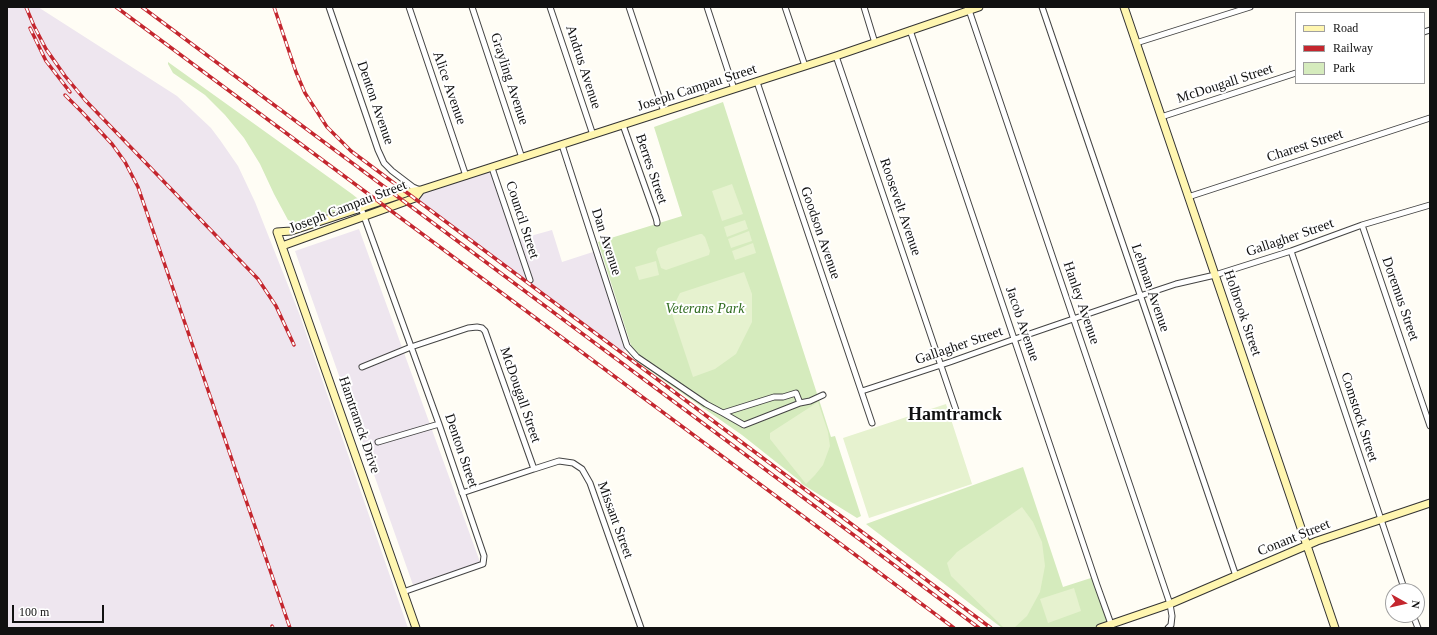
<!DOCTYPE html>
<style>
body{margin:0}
#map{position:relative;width:1437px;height:635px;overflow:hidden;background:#fffdf5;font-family:"Times New Roman",serif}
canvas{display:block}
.frame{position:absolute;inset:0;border:8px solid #111;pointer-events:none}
.legend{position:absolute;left:1295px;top:12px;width:130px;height:72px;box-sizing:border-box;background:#fff;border:1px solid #a0a0a0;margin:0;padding:5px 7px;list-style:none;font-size:12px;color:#111}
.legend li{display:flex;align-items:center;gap:8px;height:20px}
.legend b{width:20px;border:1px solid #a0a0a0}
.north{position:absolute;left:1385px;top:583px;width:40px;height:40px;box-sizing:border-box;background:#fff;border:1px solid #a0a0a0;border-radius:50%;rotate:98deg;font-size:11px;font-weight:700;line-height:16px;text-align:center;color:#111}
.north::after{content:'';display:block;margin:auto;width:14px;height:18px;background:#c4262e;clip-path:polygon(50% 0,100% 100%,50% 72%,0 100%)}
.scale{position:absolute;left:12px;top:605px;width:92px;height:18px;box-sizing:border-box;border:2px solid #111;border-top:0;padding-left:5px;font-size:12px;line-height:14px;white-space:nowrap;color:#111;-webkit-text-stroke:3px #fff;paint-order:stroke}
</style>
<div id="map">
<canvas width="1437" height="635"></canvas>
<div class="frame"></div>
<ul class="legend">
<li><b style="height:5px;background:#fff6b0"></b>Road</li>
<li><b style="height:5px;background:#c4262e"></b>Railway</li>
<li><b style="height:11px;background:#d5ebbd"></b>Park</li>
</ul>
<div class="north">N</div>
<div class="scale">100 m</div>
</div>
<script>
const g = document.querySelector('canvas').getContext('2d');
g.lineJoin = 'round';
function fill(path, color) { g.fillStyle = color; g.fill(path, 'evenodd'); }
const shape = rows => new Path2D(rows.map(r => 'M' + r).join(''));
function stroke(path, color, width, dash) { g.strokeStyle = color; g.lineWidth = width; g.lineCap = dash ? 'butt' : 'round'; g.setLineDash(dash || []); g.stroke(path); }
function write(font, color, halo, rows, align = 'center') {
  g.font = font + ' "Times New Roman",serif'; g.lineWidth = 4; g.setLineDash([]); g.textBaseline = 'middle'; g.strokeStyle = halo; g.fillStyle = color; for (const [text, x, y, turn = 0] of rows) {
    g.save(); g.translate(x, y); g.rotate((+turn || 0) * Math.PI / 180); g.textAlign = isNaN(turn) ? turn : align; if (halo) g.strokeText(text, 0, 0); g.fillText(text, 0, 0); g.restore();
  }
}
fill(shape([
 [7,7,38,7,177,96,211,128,220,140,238,166,255,202,299,313,408,628,7,628],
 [492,168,516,240,552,230,562,262,596,251,627,346,622,354,407,194],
 [359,229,480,562,413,585,295,251]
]), '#eee6ef');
fill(shape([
 [168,62,352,194,357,198,360,204,295,223,288,220,274,194,260,164,244,138,225,115,205,95,173,73,168,64],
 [723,102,831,437,835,436,861,516,857,518,802,484,800,481,742,435,636,361,598,242,682,216,654,127],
 [1023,467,1063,587,1094,577,1111,624,1100,628,1002,628,866,524]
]), '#d5ebbd');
fill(shape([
 [732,184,743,214,722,221,712,191],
 [745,220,748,229,727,237,724,227],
 [749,231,752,241,731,248,728,239],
 [700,234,702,234,705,237,710,251,709,255,666,270,661,268,656,252,658,248],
 [753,243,756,253,735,260,732,251],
 [656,261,659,275,639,280,635,267],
 [744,272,752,294,752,322,736,354,715,369,693,377,671,311,680,293],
 [818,402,828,432,830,446,823,465,815,475,806,484,770,439,770,433],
 [946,404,972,484,869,518,843,438],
 [1022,507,1033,522,1042,542,1045,566,1040,592,1027,616,1014,628,1004,628,951,576,947,563,957,552],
 [1074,588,1081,611,1048,623,1040,599]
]), '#e6f2cf');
const street = shape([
 [329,7,378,150,384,163,392,171,413,187,420,190],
 [409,7,466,176],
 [472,7,522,158],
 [550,7,593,135],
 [629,7,664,112],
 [707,7,734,89],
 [785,7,805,66],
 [864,7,875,43],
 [1042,7,1236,576],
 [969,10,1170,604,1172,616,1171,625,1168,628],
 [910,30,1097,585,1111,624],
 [1424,32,1430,30],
 [1136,43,1250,7],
 [836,56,956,410],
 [757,82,872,423],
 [1161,117,1296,73],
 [623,125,656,218,657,222,657,223,657,222],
 [562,145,627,346,637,357,706,404,723,413,774,397,783,397,796,393,800,403,744,425,723,413],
 [492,168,530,280],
 [1188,197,1430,118],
 [361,208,439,424,484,556,483,564,403,592],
 [1362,225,1430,426],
 [1291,251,1405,591],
 [362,367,411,347,468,328,477,327,482,328,485,331,534,469,462,493],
 [862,391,950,362,1009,341,1140,296,1176,284,1215,275,1291,251,1362,225,1430,205],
 [800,403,810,401,823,395],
 [378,442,439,424],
 [534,469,559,461,573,463,582,469,590,483,641,628],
 [1413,615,1418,628]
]);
const secondary = shape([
 [1124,7,1335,628],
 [421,190,836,56,979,7],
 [282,246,415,198,421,190,409,192,291,231,277,232,416,628],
 [1100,628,1170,604,1317,541,1430,503]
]);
stroke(street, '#444', 7);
stroke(secondary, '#333', 9);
stroke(street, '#fff', 5);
stroke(secondary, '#fff6b0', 7);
const rail = shape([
 [26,7,34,26,46,49,65,76,85,100,258,279,276,306,294,345],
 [116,7,954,628],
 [142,7,979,628],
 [274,7,296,72,305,93,327,127,351,151,991,628],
 [30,28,46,61,70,92],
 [65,95,82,112,112,144,125,162,138,187,290,628],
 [272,626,273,628]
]);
stroke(rail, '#c4262e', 3.5);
stroke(rail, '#fff', 2, [6]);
write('14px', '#111', '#fff', [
 ["Andrus Avenue",583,67,72],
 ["Grayling Avenue",509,79,72],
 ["McDougall Street",1225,84,-18],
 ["Alice Avenue",449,88,71],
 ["Joseph Campau Street",697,88,-18],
 ["Denton Avenue",375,103,71],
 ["Charest Street",1305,146,-18],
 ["Berres Street",651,169,71],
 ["Joseph Campau Street",348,207,-21],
 ["Roosevelt Avenue",900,207,71],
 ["Council Street",522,220,72],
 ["Goodson Avenue",820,233,71],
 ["Gallagher Street",1290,238,-19],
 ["Dan Avenue",606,242,72],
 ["Lehman Avenue",1150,288,71],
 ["Doremus Street",1400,299,71],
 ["Hanley Avenue",1081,303,71],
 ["Holbrook Street",1242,313,71],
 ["Jacob Avenue",1022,324,71],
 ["Gallagher Street",959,346,-19],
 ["McDougall Street",520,395,71],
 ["Comstock Street",1359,417,72],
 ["Hamtramck Drive",359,425,71],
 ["Denton Street",461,451,71],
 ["Missant Street",615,520,70],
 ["Conant Street",1294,538,-22]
]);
write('italic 14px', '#2f6b1f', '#fff', [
 ["Veterans Park",705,309]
]);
write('bold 18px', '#111', '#fff', [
 ["Hamtramck",955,415]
]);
</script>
